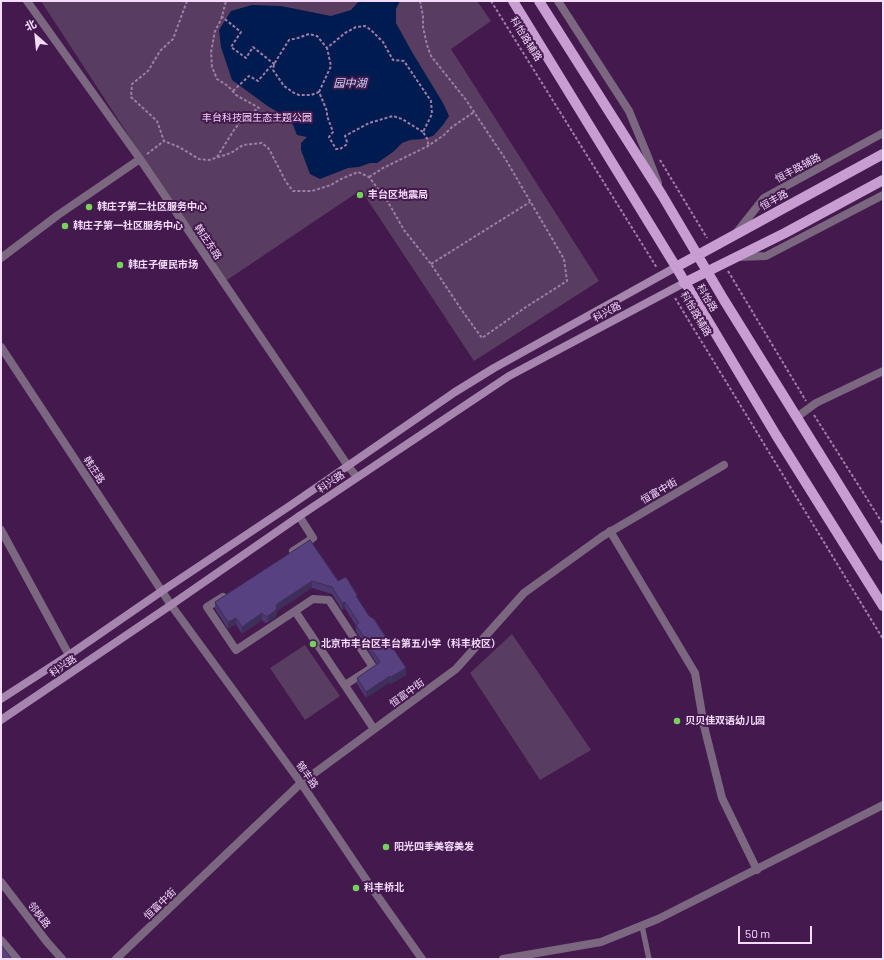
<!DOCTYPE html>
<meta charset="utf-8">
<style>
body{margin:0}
#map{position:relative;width:884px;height:960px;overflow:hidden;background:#43194e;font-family:Barlow,"Noto Sans SC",sans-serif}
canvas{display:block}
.frame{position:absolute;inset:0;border:2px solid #f5dbfc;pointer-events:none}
.north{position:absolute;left:16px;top:16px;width:40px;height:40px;-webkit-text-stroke:3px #43194e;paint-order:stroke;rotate:333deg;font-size:11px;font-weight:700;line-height:16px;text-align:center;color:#f5dbfc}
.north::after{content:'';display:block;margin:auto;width:14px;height:18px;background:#f5dbfc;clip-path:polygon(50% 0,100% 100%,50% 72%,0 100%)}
.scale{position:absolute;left:738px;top:926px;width:74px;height:18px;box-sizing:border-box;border:2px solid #f5dbfc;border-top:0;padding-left:5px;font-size:12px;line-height:14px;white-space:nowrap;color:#f5dbfc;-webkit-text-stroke:3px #43194e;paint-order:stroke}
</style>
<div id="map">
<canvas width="884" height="960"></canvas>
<div class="frame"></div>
<div class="north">北</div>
<div class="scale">50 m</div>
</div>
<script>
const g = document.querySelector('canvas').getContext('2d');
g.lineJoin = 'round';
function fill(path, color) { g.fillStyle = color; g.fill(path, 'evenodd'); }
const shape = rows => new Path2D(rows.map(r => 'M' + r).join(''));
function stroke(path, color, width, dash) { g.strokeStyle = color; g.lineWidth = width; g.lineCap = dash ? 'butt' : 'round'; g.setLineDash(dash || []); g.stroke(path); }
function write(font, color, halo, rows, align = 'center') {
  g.font = font + ' Barlow,"Noto Sans SC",sans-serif'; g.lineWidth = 4; g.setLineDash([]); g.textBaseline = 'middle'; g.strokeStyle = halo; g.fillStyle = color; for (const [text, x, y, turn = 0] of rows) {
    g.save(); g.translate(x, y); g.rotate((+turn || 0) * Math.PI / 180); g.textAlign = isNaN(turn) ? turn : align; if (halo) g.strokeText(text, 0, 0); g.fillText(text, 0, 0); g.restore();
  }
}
fill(shape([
 [41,1,477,1,491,21,451,49,599,281,474,361,361,190,224,282],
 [512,634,591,750,540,780,470,673],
 [305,645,340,696,305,720,270,668]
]), '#583d60');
fill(shape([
 [359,1,400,1,396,9,396,23,412,52,443,103,449,116,443,125,433,136,422,139,410,140,402,143,393,152,377,163,370,163,359,167,348,168,320,179,310,174,301,150,301,143,307,137,297,135,293,125,287,117,269,107,232,80,221,47,219,30,231,11,252,5,281,6,331,16,351,10]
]), '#001b4f');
stroke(shape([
 [187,1,173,39,160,51,148,71,132,84,131,97,157,121,164,141,179,147,199,159,209,160,231,153,243,145,262,143,269,149,286,182,293,191,312,191,331,185,341,179,358,172,369,177,388,202,404,230,431,264,463,312,482,338,526,307,567,281,564,259,506,160,466,100,431,56,427,45,423,27,423,16,420,1],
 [491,1,657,268],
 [221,16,241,32,231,47,246,58,253,47,274,64,269,68,258,81,249,76,233,91],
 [319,92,331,66,327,48],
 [423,132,402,119,393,116,369,123,345,136,347,142,346,145,340,149,336,149,329,137,333,132,327,116,327,111,319,92,311,95,299,95,294,93,284,86,273,70,274,64,289,40,298,38,309,34,317,36,327,48,345,33,356,27,365,26,371,30,383,42,393,60,404,61,431,101,432,114,423,132,428,140,428,146],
 [147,154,164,141],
 [217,157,234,130,244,117,259,108,236,95,228,86,217,79,212,67,211,52,215,31,221,20,226,1],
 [660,160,707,238],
 [369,177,383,168,428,146,444,135,452,127,474,112],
 [431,264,530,202],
 [728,271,806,401],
 [675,298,883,639],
 [814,415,883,524]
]), '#9f7da8', 2, [3, 2]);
stroke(shape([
 [642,926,649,959]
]), '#7b6780', 5.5);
stroke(shape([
 [27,1,140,159,348,466,357,477],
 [1,258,58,215,140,159],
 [1,347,171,605,301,783,369,884,422,959],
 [1,530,69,655],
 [610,531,695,673,704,726,722,798,757,870],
 [293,551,313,538,299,516],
 [223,597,207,607,236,650,295,611,374,729],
 [295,611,313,599,329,600,373,667,345,685],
 [1,882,47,942,62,959],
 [1,940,17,959],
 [116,959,301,783,456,669,524,593,603,536,724,465]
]), '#7b6780', 8);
stroke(shape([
 [558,1,629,111,646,152,658,183],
 [737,232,764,198,883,133],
 [738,257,766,256,883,195],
 [797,417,816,403,883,371],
 [503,959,601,942,658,919,883,805]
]), '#7b6780', 8);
stroke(shape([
 [1,699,69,655,162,591,291,505,455,392,494,368,676,267],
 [1,720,171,605,298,517,509,376,684,283]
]), '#a686ae', 8);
stroke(shape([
 [513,1,676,267,776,435,883,606],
 [539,1,662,195,724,300,883,556],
 [676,267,883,154],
 [684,283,785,233,883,180]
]), '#c79dd2', 10);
fill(shape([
 [310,540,338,581,357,598,406,675,391,684,390,682,366,698,357,684,357,678,377,664,356,631,356,626,345,608,342,610,332,594,312,588,277,611,276,617,268,622,265,623,262,620,242,634,236,624,228,629,215,609,215,602]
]), '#4c386e');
fill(shape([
 [312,581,312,588,277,611,276,617,268,622,268,616,277,604],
 [345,602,345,608,342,610,342,603],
 [262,613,262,620,242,634,242,627],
 [236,618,236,624,228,629,228,622],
 [406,668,406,675,391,684,391,677],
 [390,676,390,682,366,698,366,692]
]), '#3e2e5a');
const building = shape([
 [310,540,338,581,346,577,357,595,356,596,369,616,374,619,406,668,391,677,390,676,366,692,357,678,380,662,356,625,359,623,345,602,342,603,332,587,312,581,277,604,276,610,268,616,265,616,262,613,242,627,236,618,228,622,215,602,310,540],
 [1,945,12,959,1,959,1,945]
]);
fill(building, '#584180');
stroke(building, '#3e2e5a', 1);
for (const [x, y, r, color] of [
 [360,195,4,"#76d25a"],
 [89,207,4,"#76d25a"],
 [65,226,4,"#76d25a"],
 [120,265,4,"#76d25a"],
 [313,644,4,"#76d25a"],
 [677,721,4,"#76d25a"],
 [386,847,4,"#76d25a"],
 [356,888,4,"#76d25a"]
]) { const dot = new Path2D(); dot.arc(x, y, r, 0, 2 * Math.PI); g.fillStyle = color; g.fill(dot); stroke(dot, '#43194e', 1.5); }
write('10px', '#f5dbfc', '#43194e', [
 ["科怡路辅路",526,39,58],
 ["恒丰路辅路",798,168,-28],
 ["恒丰路",774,200,-29],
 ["韩庄东路",208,242,56],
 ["科怡路",707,298,59],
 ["科兴路",607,312,-28],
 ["科怡路辅路",696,314,59],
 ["韩庄路",94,470,57],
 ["科兴路",331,482,-34],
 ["恒富中街",659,491,-30],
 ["科兴路",63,666,-34],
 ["恒富中街",407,693,-36],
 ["锦丰路",307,775,55],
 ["恒富中街",160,904,-44],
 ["邻枫路",39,915,52]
]);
write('10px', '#f3d8fa', '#43194e', [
 ["丰台科技园生态主题公园",257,118]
]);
write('bold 10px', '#f5dbfc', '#43194e', [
 ["丰台区地震局",368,195],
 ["韩庄子第二社区服务中心",97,207],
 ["韩庄子第一社区服务中心",73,226],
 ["韩庄子便民市场",128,265],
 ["北京市丰台区丰台第五小学（科丰校区）",321,644],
 ["贝贝佳双语幼儿园",685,721],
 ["阳光四季美容美发",394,847],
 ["科丰桥北",364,888]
], 'left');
write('italic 11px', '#c6dcfe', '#43194e', [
 ["园中湖",350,83]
]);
</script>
